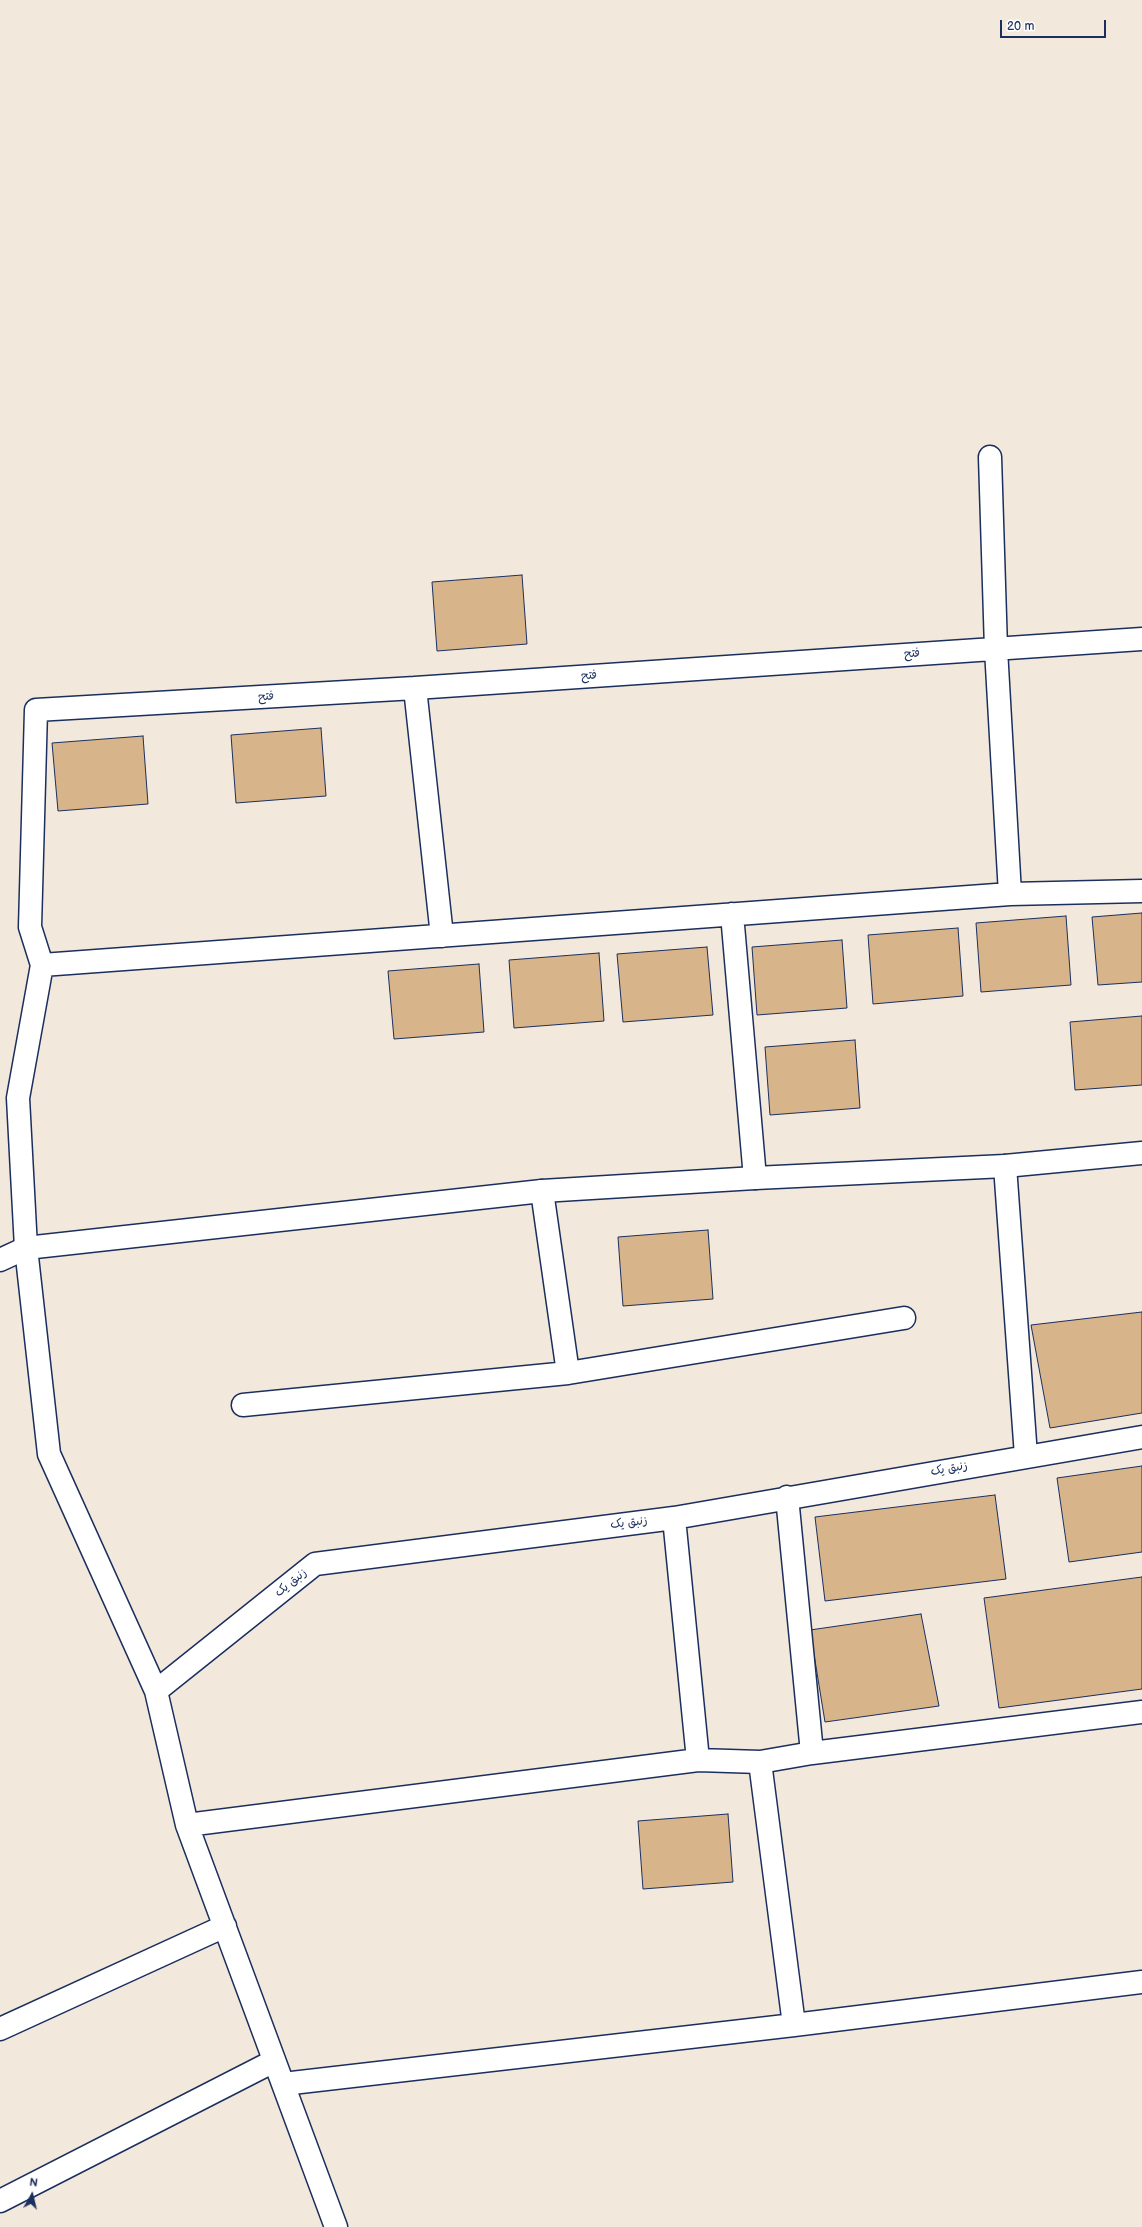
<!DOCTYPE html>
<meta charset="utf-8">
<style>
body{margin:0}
#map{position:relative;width:1142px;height:2227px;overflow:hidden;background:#f3e8dc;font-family:"Balsamiq Sans",sans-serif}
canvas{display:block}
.north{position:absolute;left:12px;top:2175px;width:40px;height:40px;-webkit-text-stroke:3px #fff;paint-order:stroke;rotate:8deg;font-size:11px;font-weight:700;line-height:16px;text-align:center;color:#1b2f5e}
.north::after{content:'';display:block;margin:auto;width:14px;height:18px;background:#1b2f5e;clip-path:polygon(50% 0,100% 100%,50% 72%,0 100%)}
.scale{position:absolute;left:1000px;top:20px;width:106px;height:18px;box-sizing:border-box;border:2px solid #1b2f5e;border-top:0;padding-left:5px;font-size:12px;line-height:14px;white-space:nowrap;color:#1b2f5e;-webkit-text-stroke:3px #fff;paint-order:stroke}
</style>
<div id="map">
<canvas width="1142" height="2227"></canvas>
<div class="north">N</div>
<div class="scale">20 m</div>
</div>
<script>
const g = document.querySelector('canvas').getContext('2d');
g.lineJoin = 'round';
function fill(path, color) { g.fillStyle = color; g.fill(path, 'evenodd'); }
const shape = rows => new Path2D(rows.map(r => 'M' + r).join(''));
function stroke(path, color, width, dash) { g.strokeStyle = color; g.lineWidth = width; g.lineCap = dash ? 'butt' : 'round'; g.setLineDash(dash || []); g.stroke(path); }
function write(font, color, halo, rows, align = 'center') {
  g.font = font + ' "Balsamiq Sans","Playpen Sans Arabic",sans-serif'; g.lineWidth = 3.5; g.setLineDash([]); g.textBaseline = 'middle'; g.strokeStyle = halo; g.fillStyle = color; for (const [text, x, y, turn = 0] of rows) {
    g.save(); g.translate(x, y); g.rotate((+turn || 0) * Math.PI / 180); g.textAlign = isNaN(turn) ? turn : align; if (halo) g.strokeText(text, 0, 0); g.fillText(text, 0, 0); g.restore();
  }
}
const building = shape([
 [522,575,527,644,437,651,432,582,522,575],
 [321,728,326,796,236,803,231,735,321,728],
 [143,736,148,804,58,811,52,743,143,736],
 [1142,913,1142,982,1098,985,1092,917,1142,913],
 [1066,916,1071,985,981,992,976,923,1066,916],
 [958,928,963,996,873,1004,868,935,958,928],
 [842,940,847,1008,757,1015,752,947,842,940],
 [707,947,713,1015,623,1022,617,954,707,947],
 [599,953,604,1021,514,1028,509,960,599,953],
 [479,964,484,1032,394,1039,388,971,479,964],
 [1142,1016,1142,1085,1075,1090,1070,1022,1142,1016],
 [855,1040,860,1108,770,1115,765,1047,855,1040],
 [708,1230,713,1299,623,1306,618,1237,708,1230],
 [1142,1312,1142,1413,1050,1428,1031,1325,1142,1312],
 [1142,1466,1142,1552,1069,1562,1057,1478,1142,1466],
 [995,1495,1006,1579,825,1601,815,1517,995,1495],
 [1142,1577,1142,1689,999,1708,984,1598,1142,1577],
 [921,1614,939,1706,825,1722,810,1630,921,1614],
 [728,1814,733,1882,643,1889,638,1821,728,1814]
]);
fill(building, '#d7b489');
stroke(building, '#1b2f5e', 1);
const minor = shape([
 [990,457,996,649,1010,894],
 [415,688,442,936],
 [732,914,755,1178],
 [42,965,1010,894,1142,891],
 [1005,1166,1026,1456],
 [542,1191,568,1373],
 [243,1405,568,1373,904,1318],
 [787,1497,812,1753],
 [674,1518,698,1760],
 [156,1691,315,1564,674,1518,1142,1437],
 [760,1762,794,2025],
 [187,1825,698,1760,760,1762,812,1753,1142,1712],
 [0,2029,225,1926],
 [283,2084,794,2025,1142,1982],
 [0,2201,274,2061],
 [336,2227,187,1825,156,1691,49,1454,26,1248,18,1098,42,965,30,927,36,710,415,688,1142,639]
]);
const tertiary = shape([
 [0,1260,26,1248,542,1191,755,1178,1005,1166,1142,1153]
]);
stroke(minor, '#1b2f5e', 25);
stroke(tertiary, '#1b2f5e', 25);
stroke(minor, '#fff', 22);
stroke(tertiary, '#fff', 22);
write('12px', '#1b2f5e', '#fff', [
 ["فتح",912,654,-4],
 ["فتح",589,676,-4],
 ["فتح",266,697,-3],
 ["زنبق یک",949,1469,-10],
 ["زنبق یک",629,1523,-7],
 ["زنبق یک",291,1583,-39]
]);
</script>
